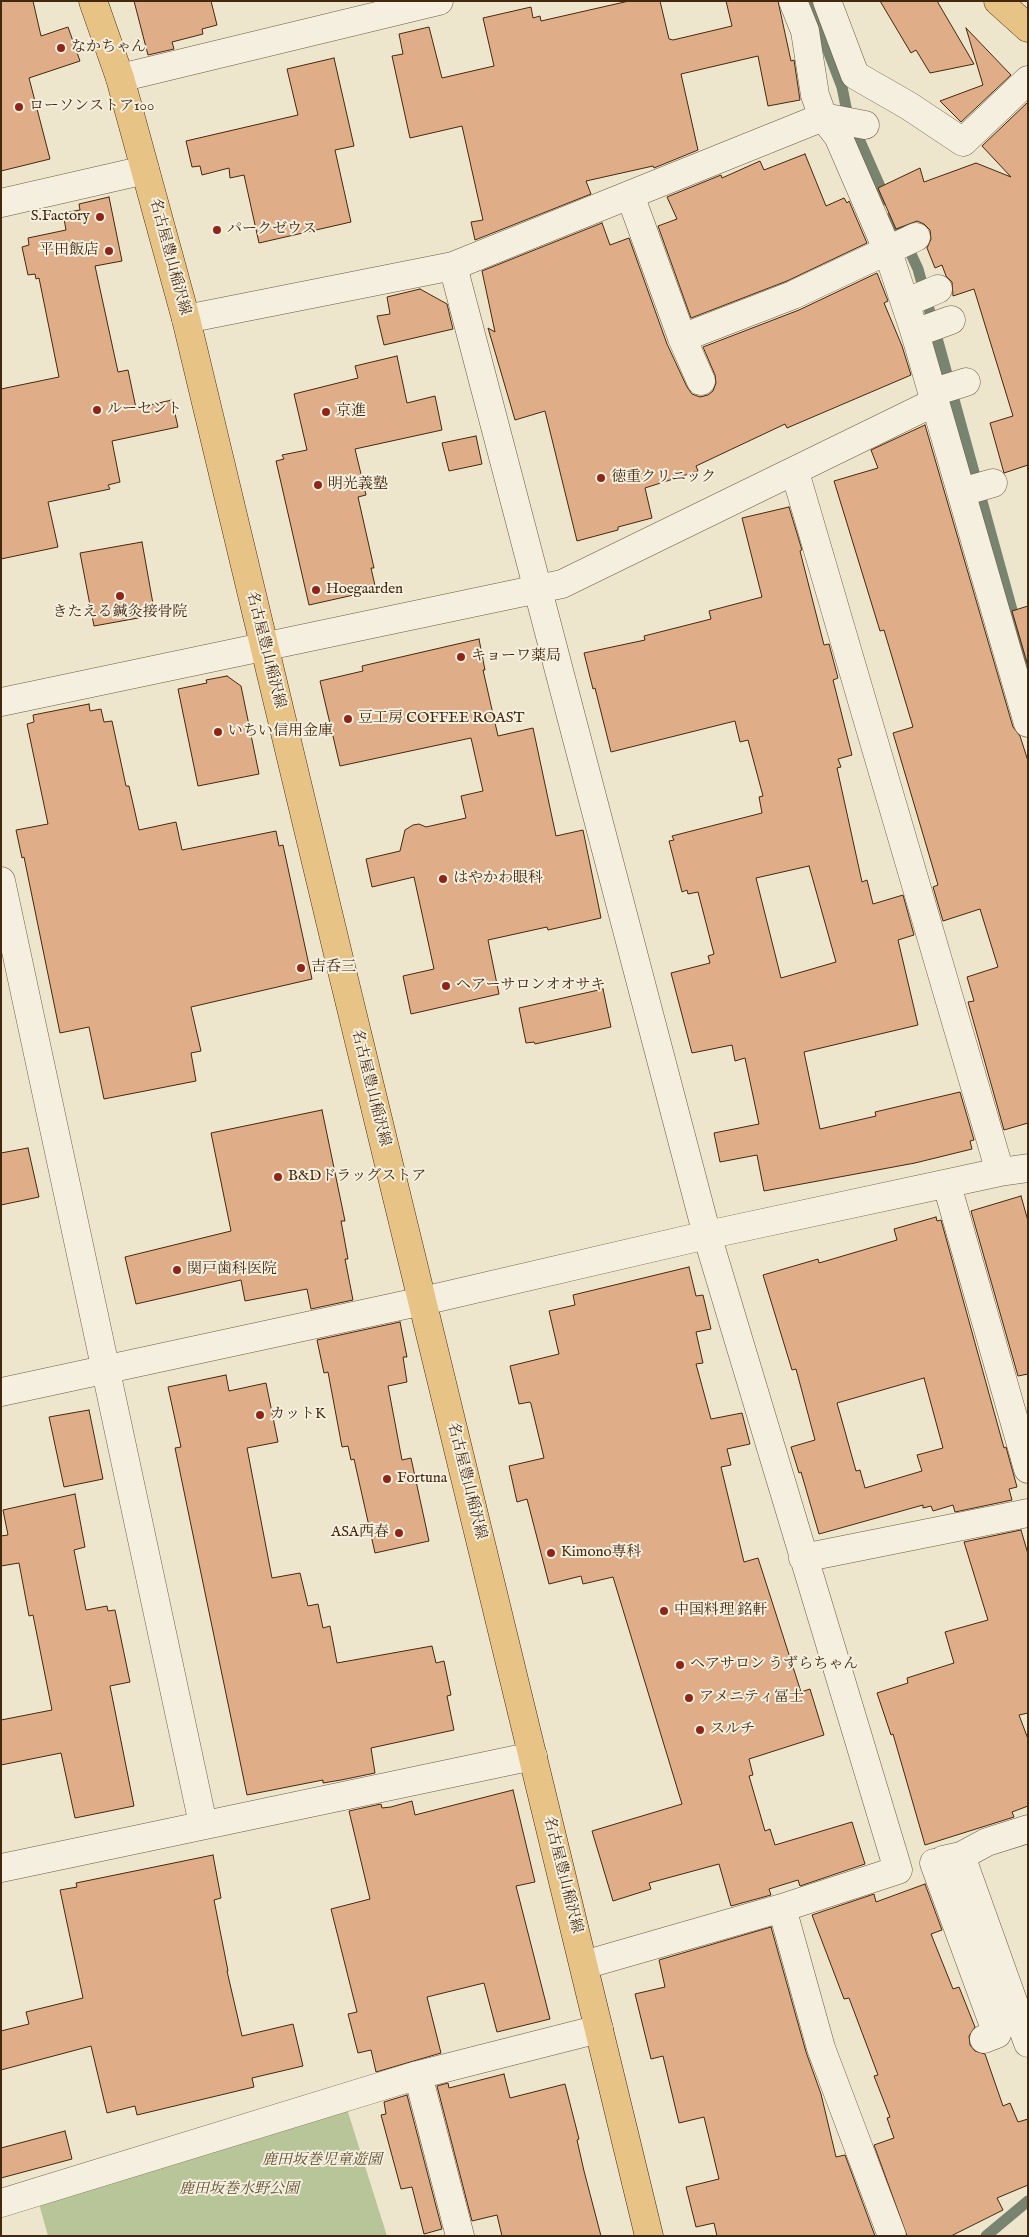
<!DOCTYPE html>
<meta charset="utf-8">
<style>
body{margin:0}
#map{position:relative;width:1029px;height:2237px;overflow:hidden;background:#eee6cc;font-family:"IM FELL English",serif}
canvas{display:block}
.frame{position:absolute;inset:0;border:2px solid #44280e;pointer-events:none}
</style>
<div id="map">
<canvas width="1029" height="2237"></canvas>
<div class="frame"></div>
</div>
<script>
const g = document.querySelector('canvas').getContext('2d');
g.lineJoin = 'round';
function fill(path, color) { g.fillStyle = color; g.fill(path, 'evenodd'); }
const shape = rows => new Path2D(rows.map(r => 'M' + r).join(''));
function stroke(path, color, width, dash) { g.strokeStyle = color; g.lineWidth = width; g.lineCap = dash ? 'butt' : 'round'; g.setLineDash(dash || []); g.stroke(path); }
function write(font, color, halo, rows, align = 'center') {
  g.font = font + ' "IM FELL English","Noto Serif JP",serif'; g.lineWidth = 4; g.setLineDash([]); g.textBaseline = 'middle'; g.strokeStyle = halo; g.fillStyle = color; for (const [text, x, y, turn = 0] of rows) {
    g.save(); g.translate(x, y); g.rotate((+turn || 0) * Math.PI / 180); g.textAlign = isNaN(turn) ? turn : align; if (halo) g.strokeText(text, 0, 0); g.fillText(text, 0, 0); g.restore();
  }
}
fill(shape([
 [347,2109,387,2236,48,2236,39,2204]
]), '#b8c598');
stroke(shape([
 [809,1,842,87,847,112,886,200],
 [893,215,918,269,1028,668],
 [986,2236,1028,2201]
]), '#788370', 11);
const building = shape([
 [1,1,33,1,41,36,68,27,80,61,29,78,50,159,1,171,1,1],
 [134,1,211,1,217,25,202,29,203,34,172,42,174,49,148,55,134,1],
 [629,1,660,1,669,39,673,40,732,26,726,1,778,1,791,61,794,60,800,100,768,106,758,56,681,74,698,150,654,168,653,166,586,181,591,194,475,240,471,222,483,220,462,126,410,138,392,56,403,54,399,34,429,27,442,78,494,66,483,18,531,7,533,18,540,16,541,21,629,1],
 [880,1,937,1,974,64,930,73,916,50,911,53,880,1],
 [966,28,1011,75,961,122,940,101,983,85,966,28],
 [334,58,354,146,335,150,351,222,259,243,244,175,230,178,229,168,202,175,200,166,192,167,186,141,298,115,287,69,334,58],
 [1028,102,1028,465,1004,473,990,423,1013,416,974,289,953,296,952,282,946,276,942,265,935,268,927,248,931,239,930,230,924,224,917,221,896,229,878,188,920,168,924,182,976,163,1011,177,982,146,1028,102],
 [805,154,826,206,844,198,847,203,849,201,867,243,787,281,691,318,658,226,677,219,667,197,721,175,722,178,760,161,764,170,805,154],
 [109,197,122,261,95,266,118,372,128,370,136,408,172,400,178,427,112,441,120,482,108,485,110,489,48,502,58,547,1,559,1,389,59,377,39,278,36,279,35,274,28,275,22,247,29,245,28,238,66,230,63,213,80,210,79,204,109,197],
 [602,223,610,245,629,238,667,344,687,387,692,394,700,397,708,395,713,391,716,383,715,375,703,347,799,310,877,273,888,301,884,303,902,346,911,375,787,428,785,424,696,466,698,471,645,488,652,518,618,527,618,530,577,541,545,411,515,420,488,328,495,332,482,271,602,223],
 [420,289,447,304,453,329,384,345,377,316,390,314,387,297,420,289],
 [397,356,407,403,435,396,442,430,355,449,366,495,358,497,374,568,371,568,376,590,309,605,276,461,284,459,282,455,307,450,294,394,358,378,355,366,397,356],
 [925,425,1013,727,1020,736,1028,761,1028,1123,1004,1130,968,1002,974,1001,967,977,998,967,980,909,943,921,933,887,938,885,893,733,913,727,884,630,880,631,834,481,878,468,871,450,925,425],
 [476,436,482,464,449,471,442,443,476,436],
 [789,507,802,550,800,551,824,645,829,644,838,678,833,680,852,755,838,759,841,767,837,768,862,882,867,880,873,904,903,895,914,935,898,940,918,1025,804,1052,820,1129,876,1116,875,1112,960,1092,974,1140,970,1141,972,1149,915,1163,764,1191,757,1155,720,1162,714,1133,759,1124,745,1058,735,1061,732,1045,692,1053,671,973,710,963,708,956,714,954,698,892,688,894,687,890,682,892,669,841,674,840,672,836,762,813,759,797,763,796,748,740,740,742,735,721,611,752,595,688,593,689,584,653,645,640,644,636,711,619,709,611,762,597,742,518,789,507],
 [809,866,836,962,781,978,756,878,809,866],
 [142,542,155,615,94,626,80,553,142,542],
 [1028,606,1028,666,1012,611,1028,606],
 [479,639,485,670,483,670,498,736,533,728,556,836,583,830,601,918,548,930,547,927,488,940,499,994,411,1014,403,976,434,969,414,877,372,887,366,859,400,851,405,830,413,825,419,824,426,827,466,818,461,796,483,791,471,738,340,766,320,681,363,671,362,666,479,639],
 [227,676,241,686,259,774,198,786,178,689,207,683,206,680,227,676],
 [89,704,90,711,101,709,104,722,112,721,126,786,129,786,139,830,176,822,182,850,276,831,279,846,283,845,312,979,191,1007,201,1051,191,1053,196,1081,104,1099,89,1027,60,1033,24,857,22,858,16,830,48,824,27,724,34,722,33,715,89,704],
 [603,989,611,1027,535,1044,534,1042,526,1043,519,1008,603,989],
 [322,1110,345,1221,341,1221,348,1259,345,1259,353,1300,311,1309,307,1289,245,1301,241,1280,136,1304,125,1257,231,1231,211,1133,322,1110],
 [28,1148,39,1197,1,1205,1,1153,28,1148],
 [1021,1196,1028,1221,1028,1374,1018,1376,971,1211,1021,1196],
 [936,1217,937,1221,941,1220,1004,1448,1006,1447,1017,1487,1009,1489,1012,1500,955,1512,953,1505,933,1511,931,1506,923,1508,923,1505,819,1534,801,1472,799,1473,791,1447,815,1440,796,1369,792,1370,763,1275,818,1259,819,1263,897,1240,894,1229,936,1217],
 [924,1378,943,1448,917,1455,922,1471,865,1488,860,1470,856,1471,837,1403,924,1378],
 [689,1267,696,1296,703,1295,711,1329,696,1332,703,1363,696,1364,711,1419,742,1413,750,1444,727,1449,731,1465,721,1467,744,1562,758,1558,801,1692,810,1689,824,1735,749,1759,753,1775,749,1776,765,1831,770,1829,775,1845,852,1822,865,1864,800,1886,798,1880,769,1889,771,1895,731,1906,719,1864,649,1883,651,1889,613,1901,592,1831,682,1804,613,1577,583,1584,581,1576,549,1584,527,1499,517,1502,509,1466,544,1458,531,1404,530,1402,519,1404,510,1366,559,1354,549,1311,575,1305,573,1295,689,1267],
 [400,1322,407,1357,403,1357,407,1382,388,1386,402,1460,411,1458,429,1541,375,1553,354,1459,351,1460,348,1446,342,1447,328,1372,324,1373,317,1340,400,1322],
 [226,1375,229,1391,266,1383,278,1442,247,1448,272,1578,300,1573,308,1606,318,1604,323,1628,330,1626,337,1663,432,1646,436,1663,444,1661,451,1695,447,1696,454,1730,371,1748,375,1773,341,1780,323,1783,323,1780,247,1795,175,1448,181,1447,168,1387,226,1375],
 [89,1410,103,1479,64,1487,49,1417,89,1410],
 [75,1494,85,1547,74,1550,86,1610,107,1606,108,1611,115,1610,130,1682,110,1686,134,1806,75,1818,61,1753,1,1765,1,1720,52,1710,33,1615,29,1616,19,1563,1,1566,1,1536,8,1535,3,1510,75,1494],
 [1021,1530,1028,1554,1028,1713,1019,1715,1028,1739,1028,1806,1012,1812,1014,1817,925,1845,893,1734,891,1735,877,1693,908,1683,907,1678,954,1663,945,1632,988,1620,964,1542,1021,1530],
 [513,1790,535,1882,516,1886,550,2019,497,2032,484,1983,427,1997,441,2053,376,2072,371,2050,358,2053,348,2014,357,2012,331,1909,370,1899,349,1811,381,1804,382,1808,391,1807,412,1801,415,1815,513,1790],
 [213,1855,221,1898,214,1900,228,1971,227,1971,242,2036,293,2024,303,2066,252,2078,254,2087,137,2115,135,2106,107,2113,91,2046,1,2070,1,2031,29,2024,26,2012,83,1998,60,1890,77,1887,76,1883,213,1855],
 [925,1884,942,1930,931,1934,953,1989,959,1987,975,2027,969,2036,970,2045,975,2051,985,2054,1003,2106,1010,2103,1018,2122,1028,2119,1028,2185,997,2198,1003,2210,951,2236,907,2236,874,2145,894,2138,887,2118,890,2117,874,2076,878,2075,849,1998,844,1999,812,1915,874,1894,876,1902,925,1884],
 [771,1927,806,2052,821,2094,836,2157,845,2155,875,2236,717,2236,714,2223,696,2227,686,2187,719,2179,704,2117,679,2123,663,2056,651,2059,635,1994,665,1987,659,1960,771,1927],
 [504,2074,510,2098,565,2084,579,2139,577,2140,584,2171,601,2236,502,2236,497,2215,472,2221,437,2086,448,2083,449,2088,504,2074],
 [407,2095,442,2229,424,2234,412,2187,401,2189,381,2115,386,2114,384,2102,407,2095],
 [65,2131,72,2159,1,2178,1,2148,65,2131]
]);
fill(building, '#dfae88');
stroke(building, '#44280e', 1);
const minor = shape([
 [793,1,805,31,815,95,823,117,838,136,887,249,915,333,1028,723],
 [827,1,855,75,909,106,963,142,1028,80],
 [120,78,439,1],
 [630,195,682,338,701,381],
 [1,203,145,170],
 [453,266,823,117,865,125],
 [905,303,938,289],
 [186,319,453,266,707,1235,898,1870,782,1908,584,1965],
 [915,333,951,320],
 [682,338,793,295,916,237],
 [934,392,966,382],
 [795,472,1000,1172],
 [962,492,993,483],
 [1,702,562,584,935,402],
 [1,881,203,1824],
 [947,1185,1028,1469],
 [1,1392,423,1301,707,1235,1000,1172,1028,1168],
 [803,1558,1028,1513],
 [961,1856,1028,2043],
 [943,1860,961,1856,987,1842,1028,1829],
 [934,1863,997,2034,984,2039],
 [1,1868,533,1756],
 [782,1908,821,2048,892,2236],
 [418,2075,460,2236],
 [1,2203,418,2075,599,2029]
]);
const major = shape([
 [93,1,120,78,186,319,343,975,649,2236],
 [998,1,1028,28]
]);
stroke(minor, '#6e583e', 29);
stroke(major, '#44280e', 29);
stroke(minor, '#f4efde', 28);
stroke(major, '#e7c386', 28);
for (const [x, y, r, color] of [
 [61,48,5,"#8f2418"],
 [19,107,5,"#8f2418"],
 [100,217,5,"#8f2418"],
 [217,230,5,"#8f2418"],
 [109,251,5,"#8f2418"],
 [97,410,5,"#8f2418"],
 [326,412,5,"#8f2418"],
 [601,478,5,"#8f2418"],
 [318,485,5,"#8f2418"],
 [316,590,5,"#8f2418"],
 [120,596,5,"#8f2418"],
 [461,657,5,"#8f2418"],
 [348,719,5,"#8f2418"],
 [218,732,5,"#8f2418"],
 [443,879,5,"#8f2418"],
 [301,968,5,"#8f2418"],
 [446,986,5,"#8f2418"],
 [278,1177,5,"#8f2418"],
 [177,1270,5,"#8f2418"],
 [260,1415,5,"#8f2418"],
 [387,1479,5,"#8f2418"],
 [399,1533,5,"#8f2418"],
 [551,1553,5,"#8f2418"],
 [664,1611,5,"#8f2418"],
 [680,1665,5,"#8f2418"],
 [689,1698,5,"#8f2418"],
 [700,1730,5,"#8f2418"]
]) { const dot = new Path2D(); dot.arc(x, y, r, 0, 2 * Math.PI); g.fillStyle = color; g.fill(dot); stroke(dot, '#f4efde', 2); }
write('15px', '#44280e', '#f4efde', [
 ["なかちゃん",71,48],
 ["ローソンストア100",29,107],
 ["S.Factory",90,217,"right"],
 ["パークゼウス",227,230],
 ["平田飯店",99,251,"right"],
 ["ルーセント",107,410],
 ["京進",336,412],
 ["徳重クリニック",611,478],
 ["明光義塾",328,485],
 ["Hoegaarden",326,590],
 ["きたえる鍼灸接骨院",120,613,"center"],
 ["キョーワ薬局",471,657],
 ["豆工房 COFFEE ROAST",358,719],
 ["いちい信用金庫",228,732],
 ["はやかわ眼科",453,879],
 ["吉呑三",311,968],
 ["ヘアーサロンオオサキ",456,986],
 ["B&Dドラッグストア",288,1177],
 ["関戸歯科医院",187,1270],
 ["カットK",270,1415],
 ["Fortuna",397,1479],
 ["ASA西春",389,1533,"right"],
 ["Kimono専科",561,1553],
 ["中国料理 銘軒",674,1611],
 ["ヘアサロン うずらちゃん",690,1665],
 ["アメニティ冨士",699,1698],
 ["スルチ",710,1730]
], 'left');
write('15px', '#44280e', '#f4efde', [
 ["名古屋豊山稲沢線",169,257,75],
 ["名古屋豊山稲沢線",265,650,76],
 ["名古屋豊山稲沢線",370,1088,76],
 ["名古屋豊山稲沢線",466,1481,76],
 ["名古屋豊山稲沢線",562,1875,76]
]);
write('italic 15px', '#614f30', '#f4efde', [
 ["鹿田坂巻児童遊園",322,2161],
 ["鹿田坂巻水野公園",239,2190]
]);
</script>
